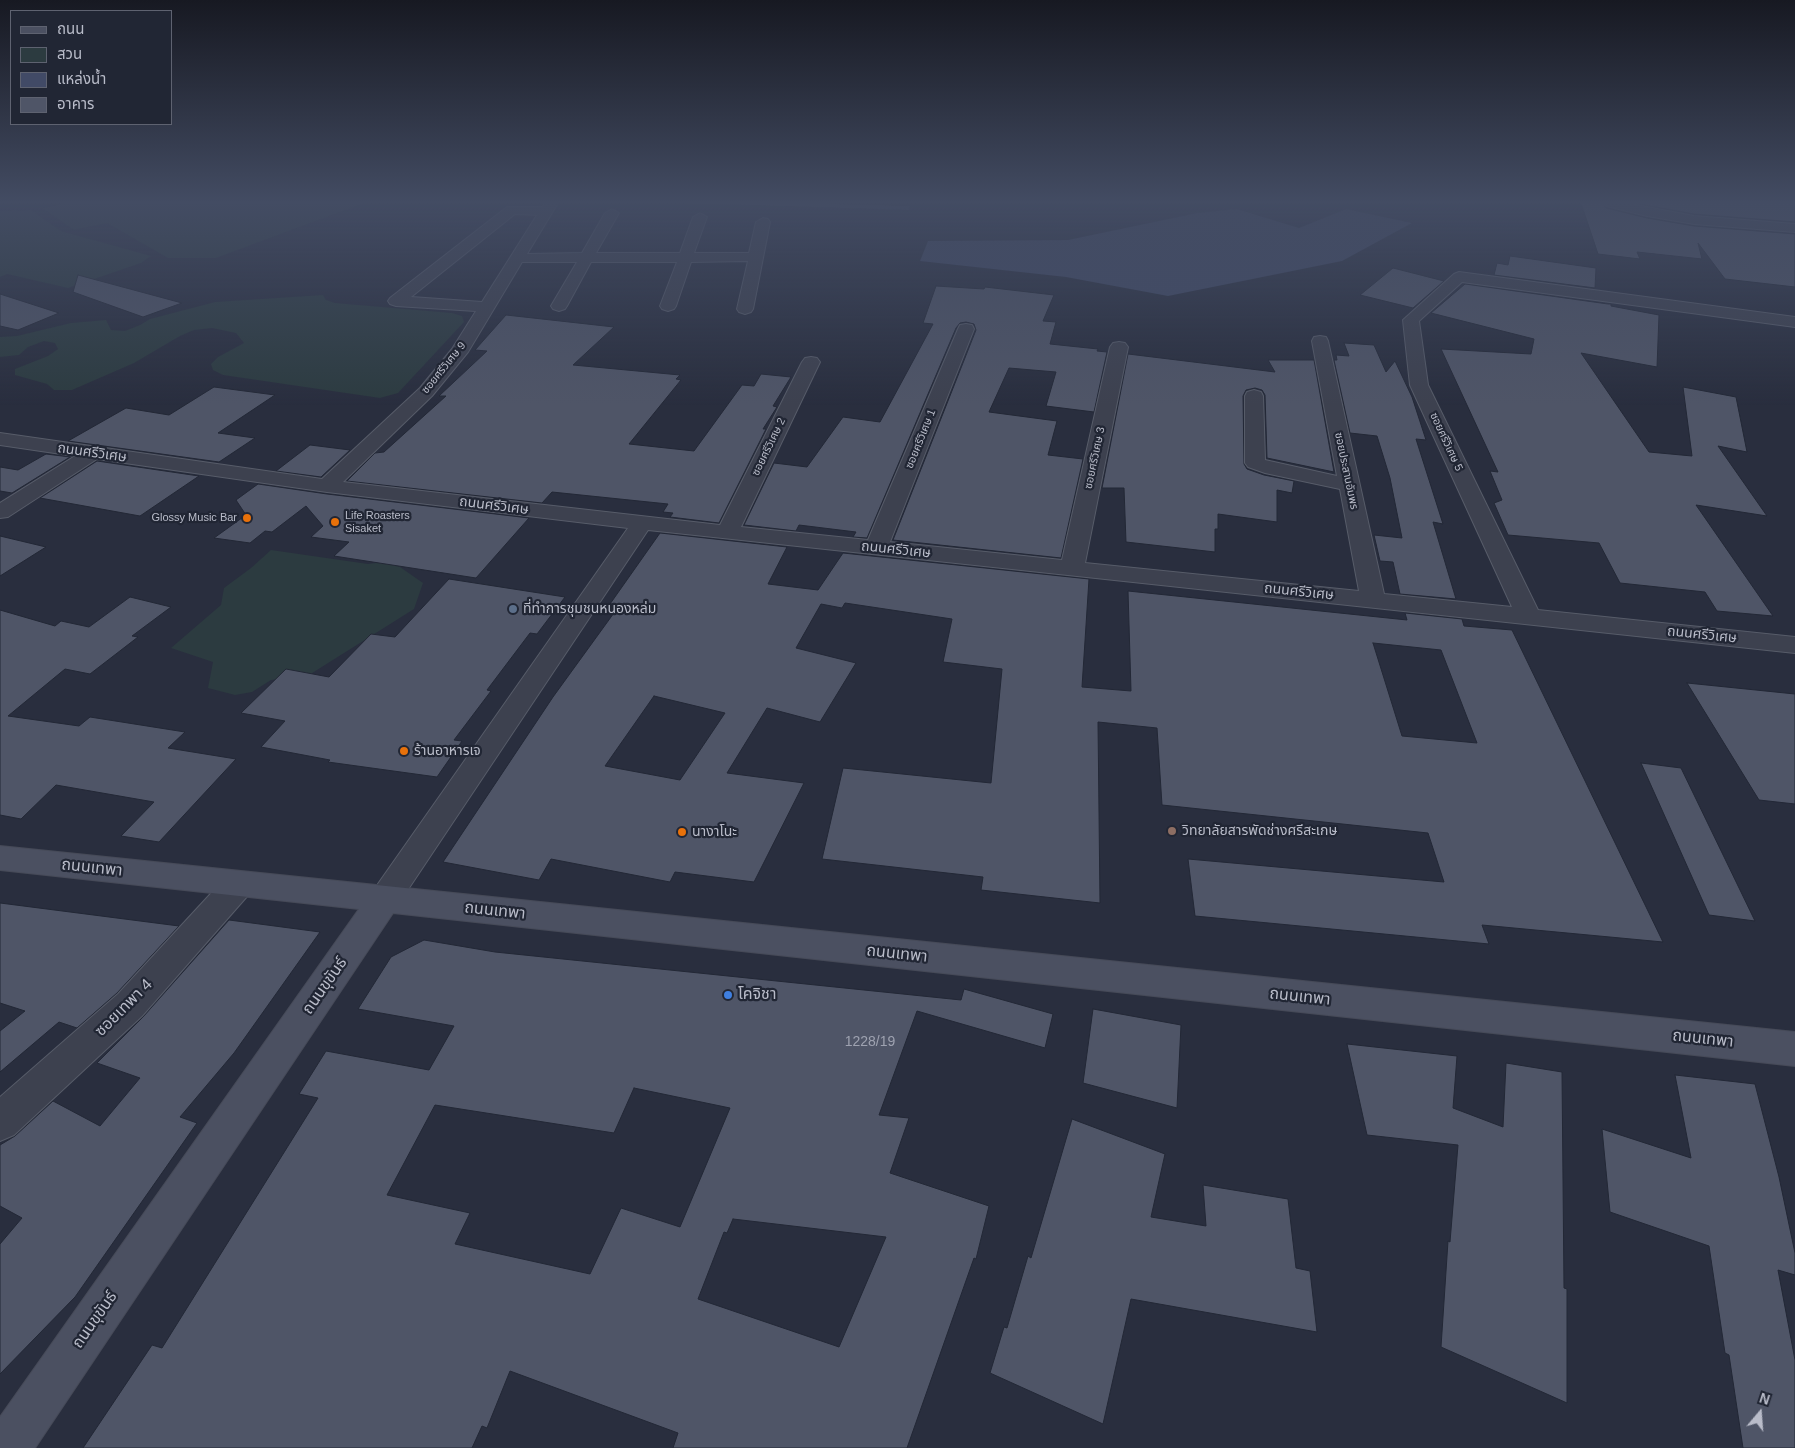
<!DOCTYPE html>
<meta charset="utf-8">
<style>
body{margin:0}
#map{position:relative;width:1795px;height:1448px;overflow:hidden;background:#292e3e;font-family:Arial,"Noto Sans Thai",sans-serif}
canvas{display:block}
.legend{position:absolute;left:10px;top:10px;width:162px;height:115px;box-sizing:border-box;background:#212634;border:1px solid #5e6270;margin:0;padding:6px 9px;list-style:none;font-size:15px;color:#b9bcc9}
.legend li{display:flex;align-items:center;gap:10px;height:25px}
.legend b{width:25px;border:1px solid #5e6270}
.north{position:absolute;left:1735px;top:1388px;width:50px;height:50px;-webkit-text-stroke:4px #212634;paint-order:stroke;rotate:18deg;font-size:14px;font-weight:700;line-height:20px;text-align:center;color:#b9bcc9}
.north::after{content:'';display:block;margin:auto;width:18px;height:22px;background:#b9bcc9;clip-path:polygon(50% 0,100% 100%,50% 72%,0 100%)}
</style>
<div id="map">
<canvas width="1795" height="1448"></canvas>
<ul class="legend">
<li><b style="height:6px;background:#4b5061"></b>ถนน</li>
<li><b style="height:14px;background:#2c3b40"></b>สวน</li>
<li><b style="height:14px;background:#414a66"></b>แหล่งน้ำ</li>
<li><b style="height:14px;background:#4f5567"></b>อาคาร</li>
</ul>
<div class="north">N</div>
</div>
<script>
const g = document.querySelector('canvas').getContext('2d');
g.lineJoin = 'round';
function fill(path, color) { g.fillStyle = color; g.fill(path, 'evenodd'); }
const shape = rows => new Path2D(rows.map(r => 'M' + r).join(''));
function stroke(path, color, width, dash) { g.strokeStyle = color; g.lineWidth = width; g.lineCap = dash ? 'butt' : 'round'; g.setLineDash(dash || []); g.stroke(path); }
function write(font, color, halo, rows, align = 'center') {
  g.font = font + ' Arial,"Noto Sans Thai",sans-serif'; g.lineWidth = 4.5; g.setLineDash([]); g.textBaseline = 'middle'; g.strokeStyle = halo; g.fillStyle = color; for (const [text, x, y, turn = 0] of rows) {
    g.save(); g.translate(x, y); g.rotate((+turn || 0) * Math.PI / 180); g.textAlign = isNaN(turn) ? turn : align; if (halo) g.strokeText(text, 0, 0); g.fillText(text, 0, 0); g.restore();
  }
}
fill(shape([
 [68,203,364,203,216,258,168,258,107,223,74,230,42,208],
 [31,210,61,231,151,256,141,263,68,288,7,274,0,277,0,211],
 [323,295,326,300,335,303,452,313,462,316,464,322,398,393,380,398,223,375,213,370,211,364,218,357,244,343,236,333,212,328,194,330,180,336,134,363,72,390,54,390,47,384,15,375,15,369,48,356,58,349,55,343,44,341,28,347,19,355,0,357,0,337,17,336,71,323,106,320,111,330,125,331,140,325,150,319,215,302],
 [271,550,368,564,384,562,400,567,423,583,414,609,309,675,271,680,252,692,235,695,208,688,213,662,171,648,221,605,224,588,251,568]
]), '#2c3b40');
fill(shape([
 [685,203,801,203,910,206,909,210],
 [1237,209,1299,228,1346,209,1412,223,1342,261,1168,296,1066,277,920,261,928,241,1068,240,1197,213]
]), '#414a66');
const building = shape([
 [1581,203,1602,203,1606,208,1647,218,1694,226,1795,234,1795,287,1725,279,1698,243,1702,259,1637,252,1640,259,1598,254,1581,203],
 [1635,203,1795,203,1795,222,1694,214,1635,203],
 [1510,256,1596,268,1595,288,1494,275,1497,263,1508,265,1510,256],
 [1393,268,1444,281,1413,308,1360,295,1393,268],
 [78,275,182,303,143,317,73,292,78,275],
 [1465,284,1608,304,1611,304,1611,306,1659,315,1657,367,1581,353,1649,452,1692,456,1683,387,1736,397,1747,452,1718,446,1767,516,1696,505,1773,616,1717,611,1705,592,1620,583,1599,543,1508,535,1494,503,1502,500,1490,471,1498,472,1441,349,1531,354,1534,339,1431,313,1465,284],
 [936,286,984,289,985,287,1054,295,1043,321,1056,322,1050,344,1098,349,1097,351,1107,352,1094,412,1046,406,1056,372,1009,368,989,412,1057,421,1048,455,1083,459,1061,558,893,540,976,330,974,324,966,322,960,323,956,328,867,538,853,537,856,532,799,525,796,531,744,525,774,463,807,467,843,417,880,422,933,324,923,323,936,286],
 [0,294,59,313,18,330,0,326,0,294],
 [506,315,614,327,573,365,680,375,676,379,681,380,629,444,694,451,742,385,754,386,761,374,791,377,773,406,777,407,763,429,766,429,719,523,670,517,673,513,663,512,668,504,552,492,542,503,347,481,375,453,384,452,446,396,439,396,487,351,475,350,506,315],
 [1344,343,1374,345,1386,372,1395,361,1412,397,1426,440,1416,439,1443,524,1433,522,1456,599,1400,594,1393,562,1380,561,1374,535,1402,538,1390,478,1377,436,1350,433,1334,360,1337,360,1336,355,1349,356,1344,343],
 [1128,354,1275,372,1268,360,1314,360,1334,472,1267,458,1265,395,1262,390,1255,388,1246,390,1243,396,1244,464,1247,469,1264,475,1294,481,1292,493,1277,490,1277,522,1218,514,1218,529,1215,529,1215,552,1126,542,1124,488,1102,488,1128,354],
 [214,387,275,395,218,433,255,438,219,462,68,441,126,408,169,415,214,387],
 [310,445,350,450,321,477,276,471,310,445],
 [46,454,70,457,12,493,0,491,0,467,18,470,46,454],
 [97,461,199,476,140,516,40,498,97,461],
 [258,484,327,494,529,518,476,578,334,556,349,542,311,537,323,526,306,506,272,532,265,531,250,543,214,538,246,515,236,500,258,484],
 [660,533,787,547,768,584,818,590,843,553,1089,579,1082,687,1131,691,1128,591,1407,620,1405,613,1462,619,1464,626,1512,630,1663,942,1482,925,1489,944,1195,916,1188,859,1444,882,1428,833,1162,805,1157,728,1098,722,1100,903,981,890,983,877,822,859,843,768,991,783,1002,669,943,662,952,619,845,603,842,608,821,604,796,648,856,663,820,722,767,708,727,773,804,783,754,882,675,872,670,882,551,859,539,880,443,862,553,697,619,606,610,604,660,533],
 [1373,643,1441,650,1477,743,1402,736,1373,643],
 [654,696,725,713,680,780,605,766,654,696],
 [0,536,46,547,0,576,0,536],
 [449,579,565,597,537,634,530,633,487,690,491,691,454,740,462,741,437,777,328,762,330,760,261,747,285,721,241,713,286,669,329,677,371,634,395,637,449,579],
 [130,597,171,607,132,636,138,637,90,674,65,669,8,716,79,726,90,717,185,732,168,748,236,759,159,842,121,836,154,802,56,785,21,819,0,815,0,610,55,626,61,621,89,627,130,597],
 [1687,683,1795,694,1795,804,1759,800,1687,683],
 [1641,763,1681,768,1755,921,1709,915,1641,763],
 [0,903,179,926,117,993,77,1028,59,1022,0,1072,0,1031,25,1011,0,1003,0,903],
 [229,920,320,932,234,1053,180,1117,197,1123,75,1297,0,1374,0,1244,22,1218,0,1206,0,1145,15,1136,53,1101,100,1126,140,1078,97,1063,143,1017,229,920],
 [424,940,495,952,961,1000,964,989,1053,1014,1045,1048,917,1011,879,1115,909,1118,890,1173,989,1206,976,1259,974,1258,907,1448,673,1448,678,1433,510,1371,487,1428,482,1426,472,1448,83,1448,152,1345,162,1348,318,1098,299,1094,326,1051,429,1070,454,1026,358,1009,391,957,424,940],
 [634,1088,730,1108,680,1227,621,1208,590,1274,455,1244,470,1213,387,1195,435,1105,614,1133,634,1088],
 [733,1219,886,1237,839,1347,698,1299,724,1232,727,1233,733,1219],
 [1093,1009,1181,1025,1177,1108,1083,1083,1093,1009],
 [1347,1044,1457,1056,1453,1108,1503,1127,1506,1063,1562,1072,1564,1288,1567,1289,1567,1403,1441,1347,1448,1241,1450,1242,1458,1145,1367,1135,1347,1044],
 [1675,1075,1755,1084,1779,1177,1795,1253,1795,1275,1778,1270,1795,1360,1795,1448,1743,1448,1729,1355,1725,1353,1709,1246,1610,1212,1602,1129,1691,1158,1675,1075],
 [1072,1119,1165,1154,1151,1217,1206,1226,1203,1185,1288,1199,1296,1268,1310,1271,1317,1332,1131,1299,1103,1424,990,1373,1004,1327,1007,1328,1028,1256,1031,1258,1072,1119]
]);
fill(building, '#4f5567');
stroke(building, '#232836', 1);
const street = shape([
 [545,203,558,203,527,254,582,253,605,213,612,209,619,213,596,253,680,253,693,217,700,213,707,217,694,253,749,253,756,222,763,218,768,219,770,222,753,309,751,312,745,314,739,312,737,309,748,261,691,262,676,306,674,309,668,311,662,309,660,306,677,262,591,262,567,306,565,309,559,311,553,309,551,306,577,262,522,262,468,352,432,396,343,482,720,525,802,362,805,358,811,357,817,358,820,362,741,527,868,540,958,329,960,325,966,324,972,325,974,329,890,542,1062,560,1110,347,1113,343,1119,342,1125,343,1128,347,1085,563,1359,591,1340,489,1265,473,1248,467,1245,463,1245,396,1247,392,1254,390,1261,392,1263,396,1265,460,1337,476,1312,341,1314,337,1320,336,1326,337,1328,341,1384,594,1512,607,1410,385,1403,320,1454,274,1459,272,1795,317,1795,327,1462,282,1419,321,1428,385,1538,610,1795,637,1795,653,648,530,395,909,384,913,373,909,368,900,373,891,628,528,327,492,97,459,8,517,0,518,0,503,75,456,0,445,0,433,322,479,420,388,452,349,476,311,396,306,390,304,388,301,390,298,507,207,542,207,545,203],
 [515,214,537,215,482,302,411,297,515,214],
 [1604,203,1626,203,1694,216,1795,224,1795,232,1694,224,1647,216,1606,206,1604,203],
 [239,871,250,875,255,884,250,893,142,1016,14,1135,0,1141,0,1097,118,994,228,875,239,871]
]);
const secondary = shape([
 [0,846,1795,1032,1795,1066,393,913,35,1448,0,1448,0,1417,359,909,0,870,0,846]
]);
stroke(street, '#575c69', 2);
stroke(secondary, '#464a58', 2);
fill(street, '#3d414f');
fill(secondary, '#4b5061');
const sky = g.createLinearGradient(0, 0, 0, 405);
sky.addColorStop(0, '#171922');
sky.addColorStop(0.5, '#434c63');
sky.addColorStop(1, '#434c6300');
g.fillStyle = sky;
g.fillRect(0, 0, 1795, 405);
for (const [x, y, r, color] of [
 [247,518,5,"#e8710a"],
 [335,522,5,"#e8710a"],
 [513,609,5,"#5c6f8a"],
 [404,751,5,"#e8710a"],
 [1172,831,5,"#8d6e63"],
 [682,832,5,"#e8710a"],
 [728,995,5,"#3f7fe0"]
]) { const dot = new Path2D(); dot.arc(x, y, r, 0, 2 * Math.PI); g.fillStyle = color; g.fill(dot); stroke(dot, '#212634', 2); }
write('11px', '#b9bcc9', '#212634', [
 ["ซอยศรีวิเศษ 9",444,368,-51],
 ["ซอยศรีวิเศษ 1",921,439,-68],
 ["ซอยศรีวิเศษ 5",1446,442,65],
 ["ซอยศรีวิเศษ 2",769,447,-64],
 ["ซอยศรีวิเศษ 3",1095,458,-78],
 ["ซอยประสานอัมพร",1346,471,78]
]);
write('11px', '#b9bcc9', '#212634', [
 ["Life Roasters",345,516],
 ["Sisaket",345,529],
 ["Glossy Music Bar",237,518,"right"]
], 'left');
write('14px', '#b9bcc9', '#212634', [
 ["ถนนศรีวิเศษ",92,453,8],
 ["ถนนศรีวิเศษ",494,506,7],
 ["ถนนศรีวิเศษ",896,550,6],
 ["ถนนศรีวิเศษ",1299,592,6],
 ["ถนนศรีวิเศษ",1702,635,6]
]);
write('14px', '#b9bcc9', '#212634', [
 ["ที่ทำการชุมชนหนองหล่ม",523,609],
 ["ร้านอาหารเจ",414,751],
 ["วิทยาลัยสารพัดช่างศรีสะเกษ",1182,831],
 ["นางาโนะ",692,832]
], 'left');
write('14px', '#9ea2b0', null, [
 ["1228/19",870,1042]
]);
write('16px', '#b9bcc9', '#212634', [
 ["ถนนเทพา",92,868,6],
 ["ถนนเทพา",495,911,6],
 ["ถนนเทพา",897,954,6],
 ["ถนนขุขันธ์",325,986,-55],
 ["ถนนเทพา",1300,997,6],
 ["ซอยเทพา 4",124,1008,-45],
 ["ถนนเทพา",1703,1039,6],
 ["ถนนขุขันธ์",95,1320,-55]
]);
write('16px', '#b9bcc9', '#212634', [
 ["โคจิชา",738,995]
], 'left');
</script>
